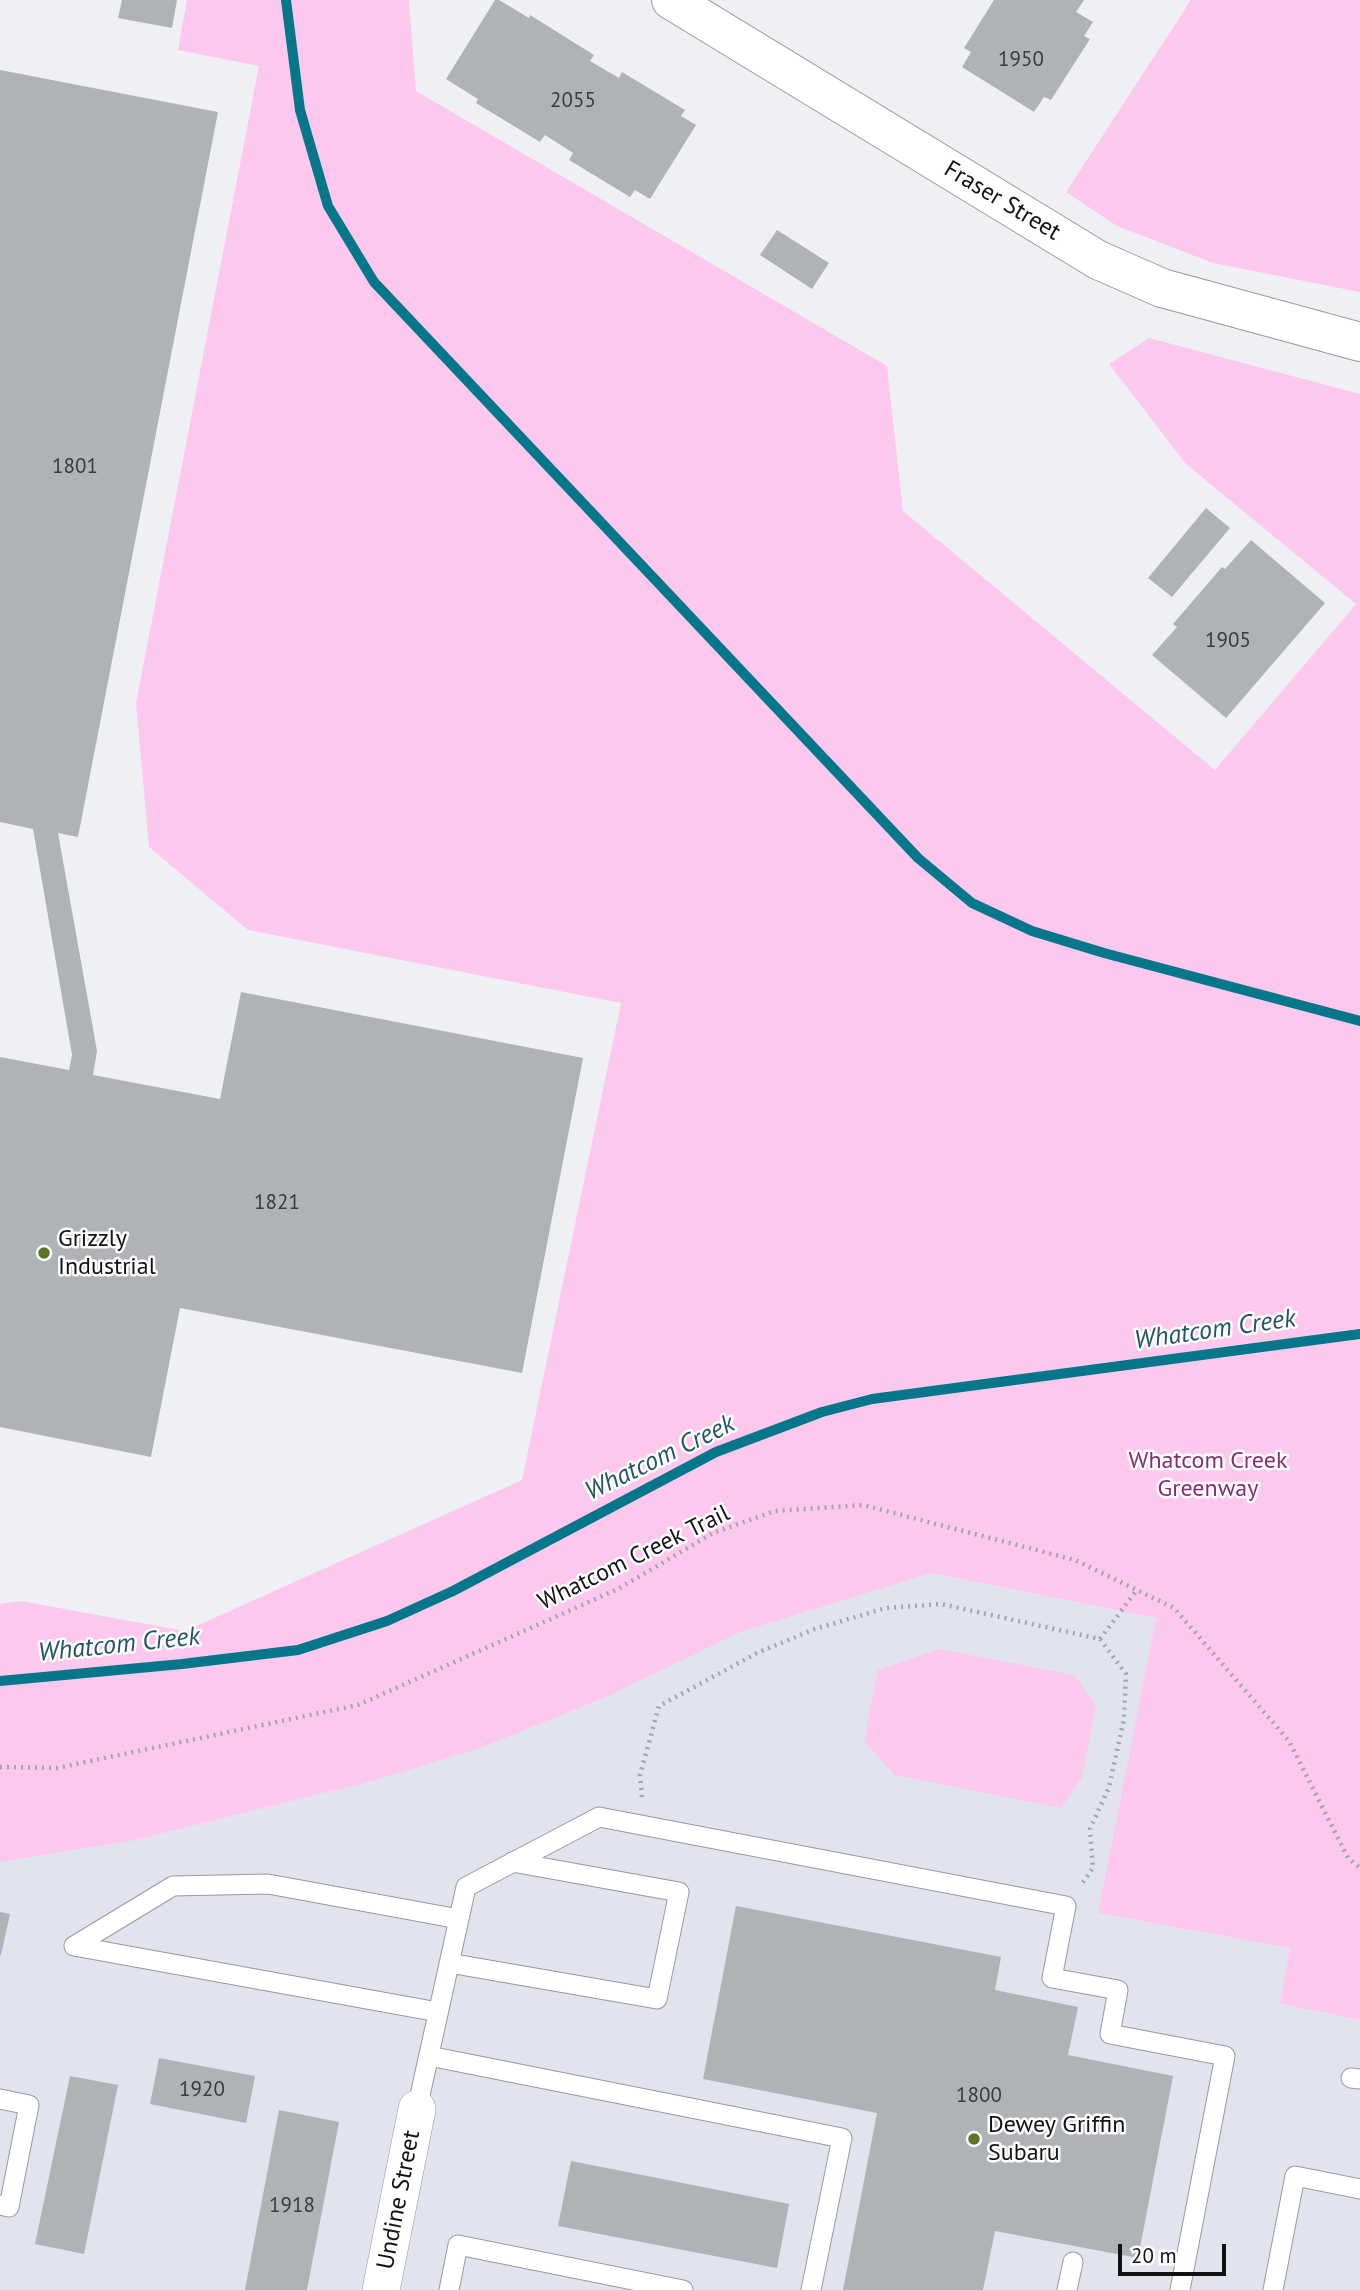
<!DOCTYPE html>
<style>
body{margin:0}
#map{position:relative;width:1360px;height:2290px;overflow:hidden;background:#eff0f4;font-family:"PT Sans",sans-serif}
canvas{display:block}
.scale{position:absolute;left:1118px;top:2244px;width:108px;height:32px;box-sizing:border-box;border:4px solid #121213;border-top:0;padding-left:9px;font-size:21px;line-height:24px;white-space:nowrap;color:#121213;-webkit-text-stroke:5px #fdfdff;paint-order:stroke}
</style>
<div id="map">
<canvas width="1360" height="2290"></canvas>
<div class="scale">20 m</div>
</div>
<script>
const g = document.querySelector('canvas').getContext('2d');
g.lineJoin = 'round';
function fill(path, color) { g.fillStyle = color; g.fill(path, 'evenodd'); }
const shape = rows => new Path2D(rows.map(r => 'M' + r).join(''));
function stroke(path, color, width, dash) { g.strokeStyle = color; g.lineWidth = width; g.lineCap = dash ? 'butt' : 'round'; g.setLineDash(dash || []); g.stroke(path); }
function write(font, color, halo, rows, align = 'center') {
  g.font = font + ' "PT Sans",sans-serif'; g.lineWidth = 5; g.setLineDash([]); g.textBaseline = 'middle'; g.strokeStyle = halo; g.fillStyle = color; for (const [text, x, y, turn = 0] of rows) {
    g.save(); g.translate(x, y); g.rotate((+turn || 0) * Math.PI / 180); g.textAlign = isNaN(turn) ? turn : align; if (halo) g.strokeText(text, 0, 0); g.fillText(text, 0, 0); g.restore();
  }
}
fill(shape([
 [765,1540,1156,1618,1098,1913,1290,1948,1280,2004,1360,2020,1360,2290,0,2290,0,1772]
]), '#e1e3ee');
fill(shape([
 [187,0,409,0,416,91,887,366,903,511,1215,770,1356,604,1186,464,1109,364,1149,338,1360,394,1360,2020,1280,2004,1290,1948,1098,1913,1156,1618,931,1573,740,1632,608,1696,480,1748,372,1781,135,1840,0,1862,0,1604,21,1601,185,1631,522,1480,621,1003,248,930,149,847,136,703,259,66,178,50],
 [1191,0,1360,0,1360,292,1213,263,1117,226,1066,192],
 [939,1649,1074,1675,1096,1705,1082,1777,1061,1808,895,1775,864,1741,878,1670]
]), '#fcc8ed');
stroke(shape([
 [286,0,300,110,328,206,374,282,918,858,972,903,1032,931,1104,953,1360,1021],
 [0,1681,182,1664,298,1650,387,1621,453,1591,716,1452,822,1412,872,1399,1360,1334]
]), '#06778b', 10);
fill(shape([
 [122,0,177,0,172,28,118,18],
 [495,0,499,0,529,18,530,15,594,55,590,61,619,78,622,72,685,110,681,116,696,125,650,199,635,190,630,197,569,160,573,153,545,135,540,142,476,103,478,99,446,79],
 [994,0,1084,0,1076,12,1093,22,1084,36,1090,39,1051,100,1044,97,1034,112,962,67,971,52,964,48],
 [0,70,218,112,78,837,58,833,97,1051,93,1075,220,1099,241,992,583,1058,522,1373,180,1308,151,1457,0,1427,0,1057,69,1070,72,1055,33,829,0,822],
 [777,230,829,263,812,289,760,255],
 [1206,508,1230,528,1172,597,1148,578],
 [1251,540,1325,603,1226,718,1152,655,1177,627,1173,624,1222,567,1225,569],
 [736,1906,1001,1957,995,1990,1078,2007,1068,2055,1173,2076,1138,2258,995,2231,983,2290,843,2290,877,2113,703,2079],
 [0,1912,10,1914,1,1955,0,1955],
 [159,2058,255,2076,246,2123,150,2104],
 [70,2076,118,2085,84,2254,35,2244],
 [279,2110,339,2122,307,2290,245,2290],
 [571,2161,789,2204,777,2268,558,2226]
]), '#b0b3b6');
const lane = shape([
 [449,1963,657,1999,679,1892,512,1862],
 [438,2012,74,1946,173,1886,268,1884,459,1919],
 [429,2056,842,2138,811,2290],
 [1351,2078,1360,2079],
 [0,2099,29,2105,9,2207,0,2205],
 [417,2109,466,1887,599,1817,1066,1906,1052,1978,1118,1990,1110,2034,1225,2056,1180,2290],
 [449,2290,458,2245,683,2290],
 [1067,2290,1073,2262],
 [1273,2290,1295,2176,1360,2189]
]);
const street = shape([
 [381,2290,417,2109]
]);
const secondary = shape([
 [671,0,1098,260,1162,288,1360,342]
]);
stroke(lane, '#98999d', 21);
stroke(street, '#98999d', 38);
stroke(secondary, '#98999d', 40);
stroke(shape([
 [1100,1639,1137,1590],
 [0,1767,57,1768,358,1705,618,1589,713,1533,775,1511,863,1505,1075,1560,1174,1608,1289,1741,1348,1858,1360,1868],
 [642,1797,640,1775,659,1706,757,1653,815,1629,886,1608,941,1604,1100,1639,1126,1674,1124,1719,1109,1787,1090,1829,1093,1868,1081,1885]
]), '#a4a5a8', 4.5, [2, 5]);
stroke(lane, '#fff', 19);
stroke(street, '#fff', 37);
stroke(secondary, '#fff', 38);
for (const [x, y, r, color] of [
 [44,1253,7,"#5c7528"],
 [974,2139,7,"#5c7528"]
]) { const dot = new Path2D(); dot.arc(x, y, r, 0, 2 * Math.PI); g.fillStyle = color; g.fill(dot); stroke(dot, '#fdfdff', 2.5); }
write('21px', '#3a3a3c', null, [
 ["1950",1021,60],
 ["2055",573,101],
 ["1801",75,467],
 ["1905",1228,641],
 ["1821",277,1203],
 ["1920",202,2090],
 ["1800",979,2096],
 ["1918",292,2206]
]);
write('24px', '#121213', '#fdfdff', [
 ["Fraser Street",1002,201,31],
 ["Whatcom Creek Trail",634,1558,-26],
 ["Undine Street",399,2200,-79]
]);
write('24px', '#121213', '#fdfdff', [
 ["Grizzly",58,1239],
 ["Industrial",58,1267],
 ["Dewey Griffin",988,2125],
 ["Subaru",988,2153]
], 'left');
write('24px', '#862e74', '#fdfdff', [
 ["Whatcom Creek",1208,1461],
 ["Greenway",1208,1489]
]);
write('italic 26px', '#205561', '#fdfdff', [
 ["Whatcom Creek",1215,1330,-8],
 ["Whatcom Creek",660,1458,-26],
 ["Whatcom Creek",119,1645,-6]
]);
</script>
